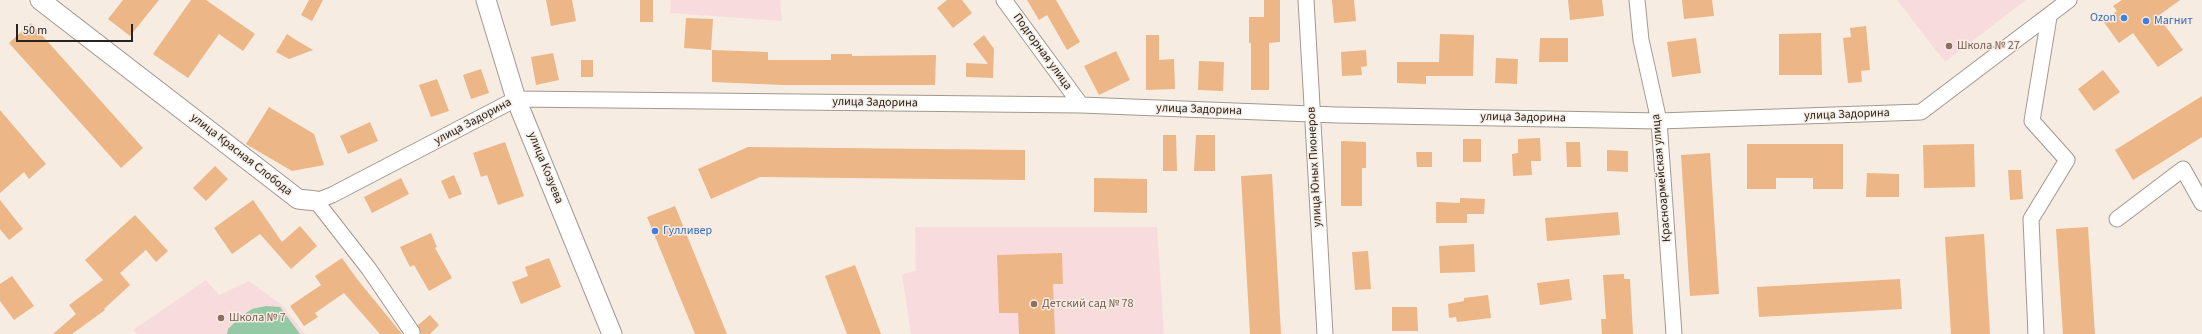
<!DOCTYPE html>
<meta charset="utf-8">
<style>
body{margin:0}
#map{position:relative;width:2202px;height:334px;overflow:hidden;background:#f6ece2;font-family:"Source Sans 3",sans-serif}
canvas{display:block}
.scale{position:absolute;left:16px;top:24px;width:117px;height:18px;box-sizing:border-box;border:2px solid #272320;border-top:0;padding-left:5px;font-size:12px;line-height:14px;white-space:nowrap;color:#272320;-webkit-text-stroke:3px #f6ece2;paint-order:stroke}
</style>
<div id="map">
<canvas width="2202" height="334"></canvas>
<div class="scale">50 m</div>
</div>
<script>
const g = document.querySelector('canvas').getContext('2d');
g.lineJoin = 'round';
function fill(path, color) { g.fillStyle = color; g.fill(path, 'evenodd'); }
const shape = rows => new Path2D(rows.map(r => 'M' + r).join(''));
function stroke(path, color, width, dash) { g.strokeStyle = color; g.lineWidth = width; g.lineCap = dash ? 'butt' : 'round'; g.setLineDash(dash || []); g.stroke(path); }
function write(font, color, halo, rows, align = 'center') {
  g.font = font + ' "Source Sans 3",sans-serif'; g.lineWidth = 3; g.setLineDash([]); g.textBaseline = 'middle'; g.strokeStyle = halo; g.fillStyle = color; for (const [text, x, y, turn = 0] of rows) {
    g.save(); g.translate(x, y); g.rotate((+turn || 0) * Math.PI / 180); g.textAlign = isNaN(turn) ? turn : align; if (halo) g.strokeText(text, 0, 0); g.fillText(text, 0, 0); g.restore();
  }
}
fill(shape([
 [671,0,780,0,782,21,670,13],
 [1897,0,2026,0,1945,62],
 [915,227,1157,227,1164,334,911,334,902,274,916,271],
 [206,280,219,295,249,281,283,306,305,334,137,334,133,330]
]), '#f8dcdd');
fill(shape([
 [266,306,280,307,300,334,227,334,228,329,240,317,252,309]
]), '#95c9a5');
fill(shape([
 [123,0,159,0,130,36,108,19],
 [191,0,206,0,255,34,243,51,219,34,188,78,153,54],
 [309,0,323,0,312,21,301,15],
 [546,0,572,0,576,21,551,26],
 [640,0,653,0,653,22,640,22],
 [947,0,962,0,972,13,953,28,937,8],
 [1027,0,1056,0,1080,42,1067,50,1047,15,1039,20],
 [1264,0,1280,0,1280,42,1269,43,1269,90,1251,90,1251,43,1249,43,1249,17,1264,17],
 [1332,0,1354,0,1356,21,1334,23],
 [1568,0,1602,0,1604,16,1570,20],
 [1682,0,1712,0,1714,16,1684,19],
 [2122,0,2180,0,2158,16,2183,50,2158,67,2133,33,2119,43,2103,21,2117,11,2113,6],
 [686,18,713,19,711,50,684,48],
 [31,23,143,148,121,168,9,43],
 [1866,26,1870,70,1861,71,1862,82,1848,83,1843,38,1851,37,1850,28],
 [1821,33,1822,75,1779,75,1779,34],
 [287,34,296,40,313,50,289,59,276,52],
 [1440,34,1474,35,1473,76,1426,76,1426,84,1397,83,1397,62,1439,62],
 [984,35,994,49,993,78,966,77,966,63,988,64,973,44],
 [1146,35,1159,35,1159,60,1174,59,1175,89,1146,90],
 [1540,38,1568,38,1568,62,1539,62],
 [1696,38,1701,73,1672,77,1667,42],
 [712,50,768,52,768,60,831,60,831,54,852,54,852,56,936,55,935,85,783,85,712,82],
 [1366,50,1367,66,1361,67,1362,75,1342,76,1341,52],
 [1116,51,1130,80,1099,95,1084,66],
 [553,53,559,80,536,85,531,57],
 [1496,58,1518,59,1517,84,1495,83],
 [581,60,593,60,593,77,581,77],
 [1199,61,1224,62,1223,91,1198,90],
 [481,69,489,93,471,99,463,75],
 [2103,70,2120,92,2094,111,2078,89],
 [437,79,449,111,431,117,419,85],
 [2202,96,2202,137,2133,180,2115,150],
 [269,107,314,134,324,165,292,171,246,144],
 [0,110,46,164,29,179,24,172,0,193],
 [370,122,378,141,348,154,340,136],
 [1163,135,1176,135,1177,171,1163,171],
 [1196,135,1215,135,1215,171,1194,171],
 [1540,138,1541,161,1531,161,1532,175,1513,176,1512,154,1518,153,1518,139],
 [1463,139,1481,139,1481,162,1463,162],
 [1341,141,1366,142,1366,168,1362,168,1362,206,1341,206],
 [505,142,524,196,498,205,487,175,481,177,473,153],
 [1566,142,1580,142,1581,167,1567,167],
 [1747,144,1843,144,1843,189,1813,189,1813,178,1776,178,1776,189,1747,189],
 [1974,144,1975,187,1924,188,1923,145],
 [748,147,1025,150,1025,180,760,177,711,199,698,169],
 [1607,150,1628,151,1628,172,1607,171],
 [1416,152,1432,152,1432,167,1417,167],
 [1710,153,1719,294,1690,296,1681,155],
 [215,166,228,179,206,201,193,188],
 [2008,170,2021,170,2023,199,2010,200],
 [1867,173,1899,174,1899,197,1866,197],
 [1272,174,1281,334,1250,334,1241,176],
 [454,175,462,194,449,199,441,181],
 [401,178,409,194,372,213,364,197],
 [1094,178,1147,179,1147,213,1094,212],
 [1460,198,1485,199,1484,214,1467,214,1467,223,1436,223,1436,202,1460,203],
 [0,200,23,229,9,240,0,229],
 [253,200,282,242,300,226,317,246,291,269,260,234,232,254,214,228],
 [675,206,727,334,695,334,647,217],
 [1618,212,1620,235,1547,241,1545,218],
 [135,215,168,251,156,262,146,250,120,273,130,285,104,309,105,310,72,334,53,334,76,314,69,305,103,280,85,260],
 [2088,227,2095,334,2063,334,2056,229],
 [431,233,437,247,435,248,452,278,429,291,414,265,410,267,400,247],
 [1984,234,1990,334,1951,334,1945,237],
 [1474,244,1475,272,1440,273,1439,246],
 [1368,251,1371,289,1355,290,1352,252],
 [1062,253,1063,284,1053,284,1055,334,1019,334,1018,313,999,313,997,255],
 [342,258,357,279,402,334,380,334,344,293,315,313,318,317,304,326,290,306,321,285,315,276],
 [549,258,561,287,521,304,512,282,528,276,525,267],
 [855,265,881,334,847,334,825,276],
 [1624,274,1624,279,1630,279,1633,334,1602,334,1601,319,1606,319,1603,275],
 [12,276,34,306,14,320,0,301,0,284],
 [1569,279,1572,300,1540,305,1537,283],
 [1900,279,1902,309,1759,317,1757,287],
 [1488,295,1491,318,1457,322,1456,317,1449,318,1448,304,1464,301,1464,298],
 [1392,307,1417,307,1418,331,1392,331],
 [430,315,439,325,430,334,421,334,418,325]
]), '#edb686');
const minor = shape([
 [1004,0,1081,105],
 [1306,0,1325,334],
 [1637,0,1641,40,1659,121,1674,334],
 [2117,219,2183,169,2202,203],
 [412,332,369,269,316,201,332,195,516,99,1081,105,1337,115,1659,121,1921,112,2069,0],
 [2036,334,2031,219,2067,160,2032,121,2049,17]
]);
const tertiary = shape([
 [40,0,298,199,316,201],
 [486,0,516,99,612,334]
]);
stroke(minor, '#a2988f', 17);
stroke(tertiary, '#a2988f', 21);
stroke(minor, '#fff', 15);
stroke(tertiary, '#fff', 19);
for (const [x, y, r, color] of [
 [2124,18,4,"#3f7fe0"],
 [2146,21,4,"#3f7fe0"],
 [1949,46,4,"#8d6e63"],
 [655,231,4,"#3f7fe0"],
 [1034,304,4,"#8d6e63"],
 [221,318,4,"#8d6e63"]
]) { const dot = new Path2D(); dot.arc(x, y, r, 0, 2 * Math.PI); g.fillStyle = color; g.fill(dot); stroke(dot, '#f6ece2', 1.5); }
write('12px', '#366cbe', '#f6ece2', [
 ["Ozon",2116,18,"right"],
 ["Магнит",2154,21],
 ["Гулливер",663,231]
], 'left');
write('12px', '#785e54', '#f6ece2', [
 ["Школа № 27",1957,46],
 ["Детский сад № 78",1042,304],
 ["Школа № 7",229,318]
], 'left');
write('12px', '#272320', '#f6ece2', [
 ["Подгорная улица",1042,52,54],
 ["улица Задорина",875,103,1],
 ["улица Задорина",1199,110,2],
 ["улица Задорина",1847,115,-2],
 ["улица Задорина",1523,118,1],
 ["улица Задорина",473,122,-28],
 ["улица Красная Слобода",241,155,38],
 ["улица Юных Пионеров",1315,167,-93],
 ["улица Козуева",545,168,68],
 ["Красноармейская улица",1662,178,-95]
]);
</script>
